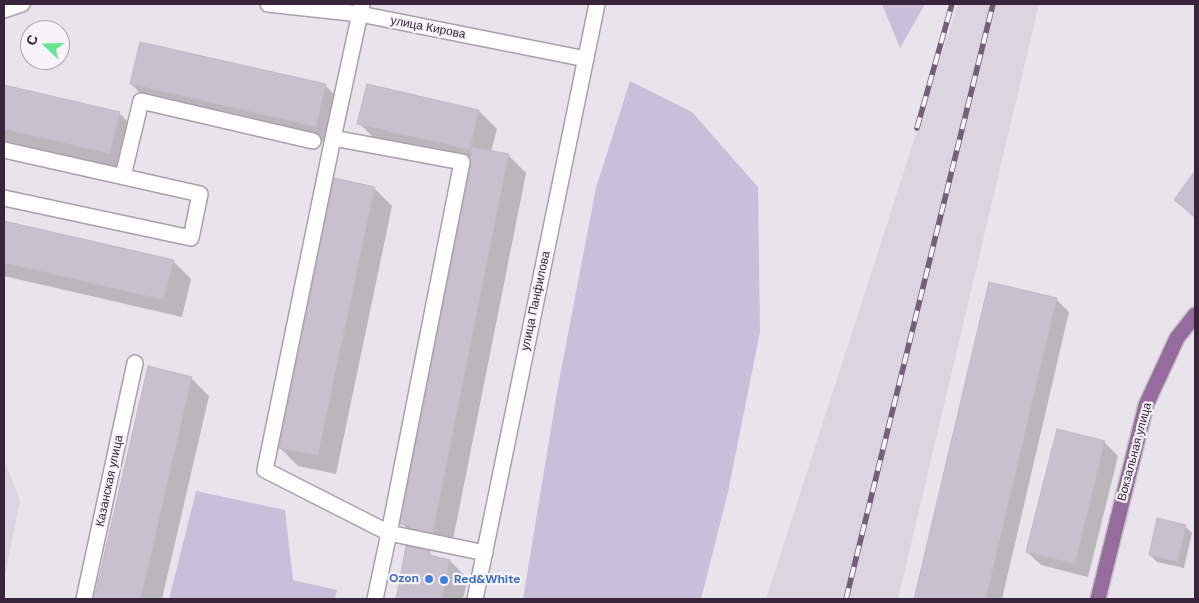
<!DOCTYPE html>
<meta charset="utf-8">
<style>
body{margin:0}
#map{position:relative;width:1199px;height:603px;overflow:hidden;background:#e9e4ec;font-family:"DM Sans",sans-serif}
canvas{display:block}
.frame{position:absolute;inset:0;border:5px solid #38253c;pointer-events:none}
.north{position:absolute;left:20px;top:20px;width:50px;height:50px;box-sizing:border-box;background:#f7f4f9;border:1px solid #aba1ad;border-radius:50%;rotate:291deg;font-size:14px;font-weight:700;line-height:20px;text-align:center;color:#38253c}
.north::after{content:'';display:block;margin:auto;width:18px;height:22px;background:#68e593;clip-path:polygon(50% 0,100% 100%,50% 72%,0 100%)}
</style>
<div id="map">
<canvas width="1199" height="603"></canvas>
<div class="frame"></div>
<div class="north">С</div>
</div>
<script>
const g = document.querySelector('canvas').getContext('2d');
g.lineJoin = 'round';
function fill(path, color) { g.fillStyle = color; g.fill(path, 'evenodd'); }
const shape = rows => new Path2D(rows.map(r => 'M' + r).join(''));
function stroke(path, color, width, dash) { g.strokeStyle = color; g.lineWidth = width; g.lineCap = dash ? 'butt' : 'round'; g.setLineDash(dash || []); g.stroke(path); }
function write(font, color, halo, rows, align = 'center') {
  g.font = font + ' "DM Sans",sans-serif'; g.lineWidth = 4.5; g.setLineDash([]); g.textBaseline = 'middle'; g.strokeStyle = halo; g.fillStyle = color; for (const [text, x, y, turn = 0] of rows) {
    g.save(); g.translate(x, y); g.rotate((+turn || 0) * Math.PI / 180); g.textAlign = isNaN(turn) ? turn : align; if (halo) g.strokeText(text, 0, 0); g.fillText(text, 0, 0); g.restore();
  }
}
fill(shape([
 [958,4,1039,4,898,599,766,599],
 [4,459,20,501,4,580]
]), '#dcd5e0');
fill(shape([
 [882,4,925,4,900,48],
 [630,81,692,112,758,187,760,332,728,492,701,599,523,599,558,386,596,188],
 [196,491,285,510,293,580,337,590,335,599,169,599]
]), '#c9bfdb');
fill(shape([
 [131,84,326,86,343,104,334,144,149,102],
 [4,87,119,113,137,131,128,171,4,142],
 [479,111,497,129,491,152,508,155,526,173,451,550,420,541,402,523,473,163,377,141,359,123],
 [1195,173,1195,218,1175,200],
 [374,188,392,206,336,474,298,466,280,448],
 [4,222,173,261,191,279,182,317,4,276],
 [990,283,1056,299,1069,312,1002,599,915,599],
 [149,368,191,378,209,396,162,599,96,599],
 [1058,431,1105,443,1118,456,1088,577,1041,565,1027,552],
 [1185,526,1192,533,1184,568,1157,562,1150,555],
 [407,548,429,552,434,558,450,561,468,579,463,599,397,599]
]), '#0003');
const building = shape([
 [140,42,326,84,316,127,130,84,140,42],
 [367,84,479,110,470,150,357,124,367,84],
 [4,85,120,112,110,154,4,129,4,85],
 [472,147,509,154,433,533,410,528,410,526,400,524,471,164,470,158,472,147],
 [1195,171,1195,216,1174,200,1195,171],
 [334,178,375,187,318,456,279,448,334,178],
 [4,221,174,260,164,300,4,263,4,221],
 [989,282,1057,298,986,599,914,599,989,282],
 [148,366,192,377,141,599,94,599,148,366],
 [1057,429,1105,441,1075,564,1026,552,1057,429],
 [1157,518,1186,525,1178,562,1149,555,1157,518],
 [406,546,430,551,429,555,450,560,442,599,396,599,406,546]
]);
fill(building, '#c8c0cc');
stroke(building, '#c0b7c5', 1);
const minor = shape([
 [268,4,360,14,586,59],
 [4,10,22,4],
 [333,138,265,470,389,533,462,162,333,138,362,4],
 [4,150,200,194,191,238,4,198],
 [123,176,141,101,313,141],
 [84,599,135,363],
 [375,599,389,533,485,553],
 [475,599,597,4]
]);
const major = shape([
 [1098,599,1146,405,1177,338,1195,315]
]);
stroke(minor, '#a99fad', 18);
stroke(major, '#c7c2c8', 18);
stroke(minor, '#fff', 15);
stroke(major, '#956c9d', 15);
const rail = shape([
 [917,128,952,4],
 [846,599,993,4]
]);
stroke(rail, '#735f77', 5.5);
stroke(rail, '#f7f4f9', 4, [11]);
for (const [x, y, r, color] of [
 [429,579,5,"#3f7fe0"],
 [444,580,5,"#3f7fe0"]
]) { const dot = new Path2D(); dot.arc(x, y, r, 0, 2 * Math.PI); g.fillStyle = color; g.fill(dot); stroke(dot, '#f7f4f9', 2); }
write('12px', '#38253c', '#f7f4f9', [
 ["улица Кирова",428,28,11],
 ["улица Панфилова",536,301,-78],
 ["Вокзальная улица",1135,452,-75],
 ["Казанская улица",110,481,-78]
]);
write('bold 12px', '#366cbe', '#f7f4f9', [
 ["Ozon",419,579],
 ["Red&White",454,580,"left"]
], 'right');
</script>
